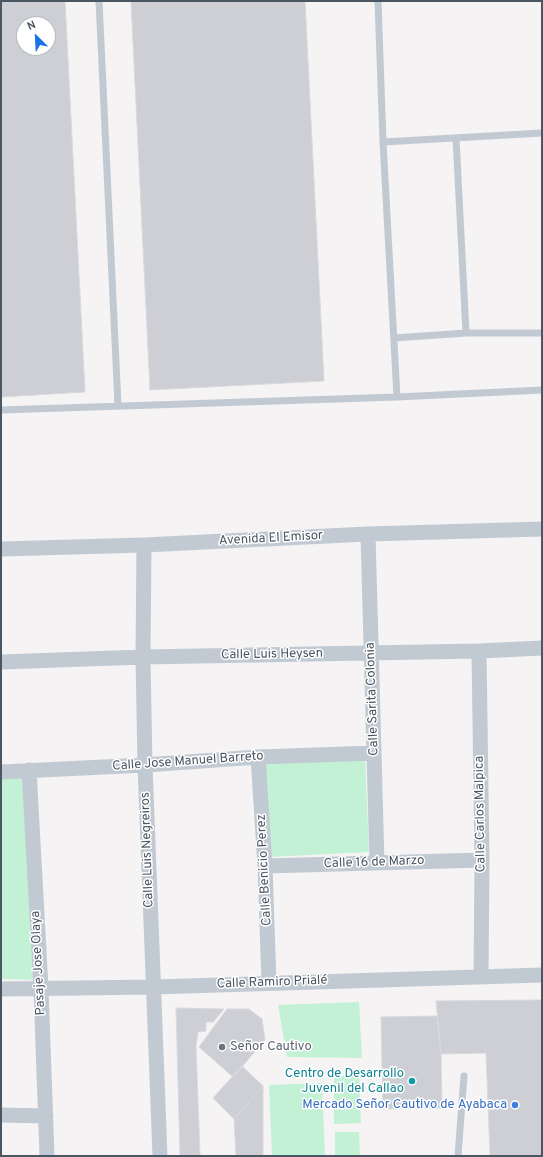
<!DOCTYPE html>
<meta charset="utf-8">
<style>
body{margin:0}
#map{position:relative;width:543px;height:1157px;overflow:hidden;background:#f5f3f3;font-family:Overpass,sans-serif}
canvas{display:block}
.frame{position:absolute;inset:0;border:2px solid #4a5661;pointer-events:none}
.north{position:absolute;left:16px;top:16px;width:40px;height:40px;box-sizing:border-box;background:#fff;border:1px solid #b7bbc0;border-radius:50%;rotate:336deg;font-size:11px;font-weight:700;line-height:16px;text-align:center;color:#4a5661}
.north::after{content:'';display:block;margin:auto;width:14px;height:18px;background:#1a73e8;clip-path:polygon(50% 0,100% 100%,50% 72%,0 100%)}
</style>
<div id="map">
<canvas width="543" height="1157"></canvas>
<div class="frame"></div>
<div class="north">N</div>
</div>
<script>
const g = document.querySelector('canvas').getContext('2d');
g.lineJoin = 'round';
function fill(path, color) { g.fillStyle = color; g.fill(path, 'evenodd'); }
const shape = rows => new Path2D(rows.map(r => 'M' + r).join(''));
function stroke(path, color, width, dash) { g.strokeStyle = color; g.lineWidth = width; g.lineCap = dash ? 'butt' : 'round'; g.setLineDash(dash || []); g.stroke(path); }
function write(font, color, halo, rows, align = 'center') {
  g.font = font + ' Overpass,sans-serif'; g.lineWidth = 3; g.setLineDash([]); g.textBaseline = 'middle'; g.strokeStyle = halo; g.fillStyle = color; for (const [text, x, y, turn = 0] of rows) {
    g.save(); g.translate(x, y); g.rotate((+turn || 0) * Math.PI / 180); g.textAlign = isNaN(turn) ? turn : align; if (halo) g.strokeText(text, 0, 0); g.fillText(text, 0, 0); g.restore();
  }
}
fill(shape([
 [365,758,369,852,269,857,264,760],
 [26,773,35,980,1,979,1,774],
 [359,1002,362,1058,287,1057,278,1005],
 [334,1076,359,1076,361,1123,334,1124],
 [322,1083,325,1156,272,1156,269,1085],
 [335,1132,359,1132,360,1156,335,1156]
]), '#c3f1d5');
const building = shape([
 [1,1,65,1,85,392,1,397,1,1],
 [24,24,48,24,48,48,24,48,24,24],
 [131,1,305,1,324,381,150,390,131,1],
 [542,1000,542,1156,490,1156,486,1053,441,1054,436,1001,542,1000],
 [176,1008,224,1009,213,1022,206,1022,206,1031,198,1032,196,1046,200,1156,180,1156,176,1008],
 [227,1009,249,1009,262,1019,265,1040,233,1077,199,1047,227,1009],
 [437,1016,441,1054,442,1108,383,1109,381,1017,437,1016],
 [242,1066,263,1086,234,1119,213,1098,242,1066],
 [263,1086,263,1156,236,1156,234,1119,263,1086]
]);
fill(building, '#cdcfd5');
stroke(building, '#d7d9de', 1);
stroke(shape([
 [99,1,118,405],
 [378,1,383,142,397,397],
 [456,138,466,333,542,333],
 [383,142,542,133],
 [394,338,466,333],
 [1,410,397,397,542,390],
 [458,1156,464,1076]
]), '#c1cad2', 7);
stroke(shape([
 [368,534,377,863],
 [144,545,143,657,145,765,160,1156],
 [1,549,144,545,368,534,542,529],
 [479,651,482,860,481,977],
 [1,662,143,657,479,651,542,648],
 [258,757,265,866,269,983],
 [29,770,41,988,47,1156],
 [1,772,145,765,258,757,374,753],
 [265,866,482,860],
 [1,989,154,987,542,975],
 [1,1115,46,1116]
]), '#c1cad2', 15);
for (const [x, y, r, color] of [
 [222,1047,4,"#6b7280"],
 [412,1081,4,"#0f9aa8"],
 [515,1105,4,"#3f7fe0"]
]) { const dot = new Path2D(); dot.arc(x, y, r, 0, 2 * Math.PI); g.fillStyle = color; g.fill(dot); stroke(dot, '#fff', 1.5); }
write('13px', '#4a5661', '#fff', [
 ["Avenida El Emisor",271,539,-3],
 ["Calle Luis Heysen",272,655,-1],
 ["Calle Sarita Colonia",373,699,-92],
 ["Calle Jose Manuel Barreto",188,762,-4],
 ["Calle Carlos Malpica",481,814,-91],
 ["Calle Luis Negreiros",148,850,-92],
 ["Calle 16 de Marzo",374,863,-2],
 ["Calle Benicio Perez",265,870,-93],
 ["Pasaje Jose Olaya",39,963,-93],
 ["Calle Ramiro Prialé",272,983,-2]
]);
write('13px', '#5b616d', '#fff', [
 ["Señor Cautivo",230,1047]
], 'left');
write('13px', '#0d838f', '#fff', [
 ["Centro de Desarrollo",404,1074],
 ["Juvenil del Callao",404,1089]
], 'right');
write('13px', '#366cbe', '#fff', [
 ["Mercado Señor Cautivo de Ayabaca",507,1105]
], 'right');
</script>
